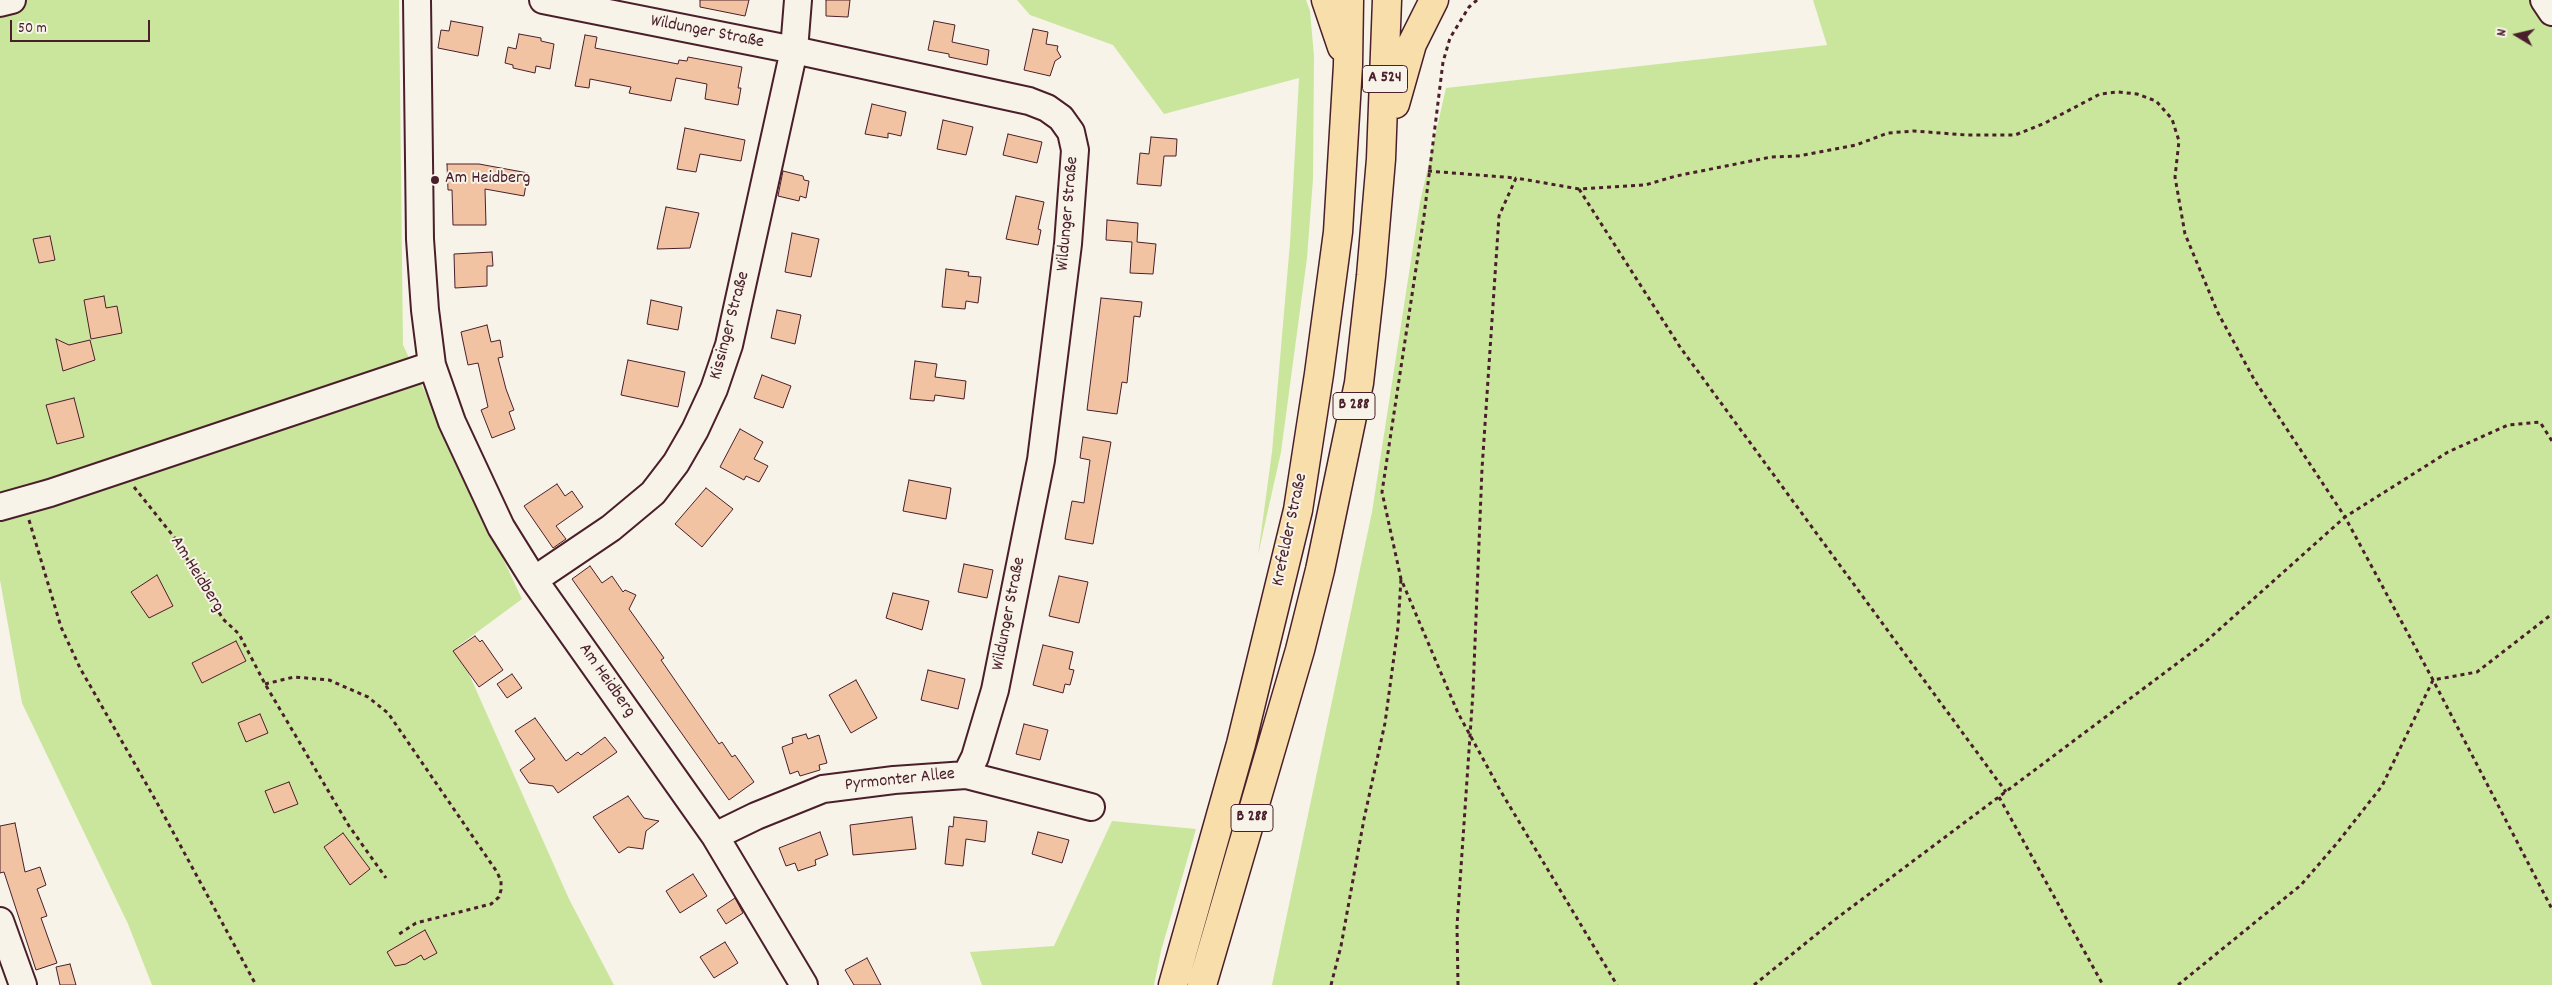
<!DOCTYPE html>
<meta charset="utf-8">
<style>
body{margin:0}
#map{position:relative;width:2552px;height:985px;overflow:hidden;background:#f7f3e8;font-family:Dekko,sans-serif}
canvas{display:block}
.north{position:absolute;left:2492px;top:10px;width:50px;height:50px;-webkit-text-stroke:4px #f7f3e8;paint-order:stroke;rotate:279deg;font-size:14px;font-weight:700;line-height:20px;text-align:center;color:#4a1f2b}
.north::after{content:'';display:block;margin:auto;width:18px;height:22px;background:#4a1f2b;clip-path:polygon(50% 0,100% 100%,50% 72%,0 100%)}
.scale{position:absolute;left:10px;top:20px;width:140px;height:22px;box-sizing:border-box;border:2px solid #4a1f2b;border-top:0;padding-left:6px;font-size:15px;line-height:18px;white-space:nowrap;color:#4a1f2b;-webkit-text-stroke:4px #f7f3e8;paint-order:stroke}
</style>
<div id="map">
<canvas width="2552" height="985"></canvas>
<div class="north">N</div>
<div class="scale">50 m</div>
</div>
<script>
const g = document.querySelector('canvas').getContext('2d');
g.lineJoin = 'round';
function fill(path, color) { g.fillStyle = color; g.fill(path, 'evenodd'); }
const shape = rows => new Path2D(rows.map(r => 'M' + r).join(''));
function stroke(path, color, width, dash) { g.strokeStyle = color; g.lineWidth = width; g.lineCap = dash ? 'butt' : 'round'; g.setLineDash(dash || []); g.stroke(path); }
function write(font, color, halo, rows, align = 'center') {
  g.font = font + ' Dekko,sans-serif'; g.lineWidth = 4; g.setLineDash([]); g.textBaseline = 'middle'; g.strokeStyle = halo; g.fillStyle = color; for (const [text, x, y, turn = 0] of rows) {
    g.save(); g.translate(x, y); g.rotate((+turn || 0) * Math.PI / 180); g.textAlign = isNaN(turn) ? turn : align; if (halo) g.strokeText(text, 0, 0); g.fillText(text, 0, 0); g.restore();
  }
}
fill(shape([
 [0,0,399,0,403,345,522,599,457,647,569,899,614,985,152,985,128,924,22,703,0,580],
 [1017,0,1306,0,1310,11,1314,56,1313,179,1307,258,1281,452,1258,555,1272,452,1290,243,1299,78,1164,114,1113,45,1030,15],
 [1813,0,2552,0,2552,985,1272,985,1372,512,1420,202,1446,88,1827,45],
 [1112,821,1196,829,1161,951,1154,985,982,985,970,952,1054,946]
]), '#cae69c');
const building = shape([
 [700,0,749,0,745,16,700,7,700,0],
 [826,0,850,0,848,17,826,16,826,0],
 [451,21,483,27,478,56,438,48,441,30,449,31,451,21],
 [934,21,955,25,952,42,989,50,987,65,949,57,949,54,928,50,934,21],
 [1033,29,1048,32,1046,44,1058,46,1057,50,1061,57,1055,61,1050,76,1024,70,1033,29],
 [519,34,541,38,541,41,554,44,550,69,536,66,535,73,513,68,513,65,505,63,508,47,516,49,519,34],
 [585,35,597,37,595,48,678,64,679,60,687,61,688,57,742,67,738,88,741,88,738,105,705,99,707,84,676,78,671,101,629,93,631,87,590,79,589,88,575,86,585,35],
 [872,104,906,112,901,136,888,133,888,138,865,134,872,104],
 [943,120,973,127,966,155,937,149,943,120],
 [685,128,745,140,741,161,700,154,696,172,677,169,685,128],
 [1008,134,1042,142,1037,163,1003,155,1008,134],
 [1151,137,1177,139,1176,156,1164,156,1161,186,1137,184,1140,153,1149,154,1151,137],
 [447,164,479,164,528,173,524,196,485,189,486,225,453,225,452,190,448,190,447,164],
 [783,171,803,176,804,180,809,181,806,198,800,196,799,201,778,196,783,171],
 [1016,196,1044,202,1038,229,1041,230,1038,245,1006,239,1016,196],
 [666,207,699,213,690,248,657,249,666,207],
 [1107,220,1138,223,1137,242,1156,244,1153,274,1130,273,1132,242,1106,240,1107,220],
 [792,233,819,239,811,277,785,272,792,233],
 [50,236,55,260,39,263,33,239,50,236],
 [492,252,493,266,487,266,487,286,455,288,454,254,492,252],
 [946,269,969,272,968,276,981,277,978,303,966,301,965,309,942,307,946,269],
 [104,296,106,308,117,306,122,333,91,339,84,300,104,296],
 [1101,298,1142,302,1140,317,1134,316,1127,383,1122,382,1117,414,1087,410,1101,298],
 [651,300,682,307,678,330,647,324,651,300],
 [777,310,801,315,795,344,771,338,777,310],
 [487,325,491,342,500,340,503,357,498,358,506,389,514,410,509,412,515,429,492,438,481,410,488,407,478,363,468,365,461,332,487,325],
 [56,339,69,345,90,340,95,360,63,371,56,339],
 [628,360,685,372,678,407,621,395,628,360],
 [915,361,937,364,935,377,966,381,964,399,935,395,934,401,910,399,915,361],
 [762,375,791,386,783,408,754,398,762,375],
 [74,398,84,437,57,444,46,405,74,398],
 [740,429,763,442,754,459,768,466,759,482,746,476,744,480,720,467,740,429],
 [1083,437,1111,442,1093,544,1065,539,1072,501,1084,503,1090,460,1080,458,1083,437],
 [909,480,951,488,946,519,903,511,909,480],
 [557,484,565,496,572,491,583,507,556,526,566,539,553,548,524,506,557,484],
 [706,488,733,509,702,547,675,524,706,488],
 [964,564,993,570,987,598,958,592,964,564],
 [590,566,602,583,612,576,623,592,625,590,636,595,629,609,664,658,661,660,719,744,722,742,732,757,735,755,754,782,729,800,572,579,590,566],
 [157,575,173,606,149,618,131,592,157,575],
 [1059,576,1088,582,1079,623,1049,616,1059,576],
 [893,593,929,601,922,630,886,618,893,593],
 [475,636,480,642,482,640,503,670,479,687,453,651,475,636],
 [236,641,246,661,202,683,192,663,236,641],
 [1043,645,1073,652,1069,669,1074,670,1070,685,1065,684,1063,693,1033,685,1043,645],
 [928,670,965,679,958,709,921,700,928,670],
 [512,674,522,688,507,698,497,684,512,674],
 [856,680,877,718,851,733,829,695,856,680],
 [260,714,268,733,246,742,238,723,260,714],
 [535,718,566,761,578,752,581,755,605,737,617,752,558,793,553,786,529,783,520,770,535,759,515,731,535,718],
 [1024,724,1048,730,1040,760,1016,754,1024,724],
 [806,734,808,739,819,735,827,763,819,765,820,770,800,776,798,771,790,774,782,747,793,743,792,738,806,734],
 [289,782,298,804,274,813,265,791,289,782],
 [628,796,644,818,659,821,646,831,643,849,628,847,619,853,593,817,628,796],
 [912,817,916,849,853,855,850,825,912,817],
 [954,817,987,821,985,842,966,839,963,866,945,864,949,826,953,827,954,817],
 [15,823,25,872,40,867,46,885,37,889,47,916,41,918,57,963,36,970,4,872,0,873,0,826,15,823],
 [820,832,828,855,815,860,816,865,798,871,795,863,786,866,779,848,820,832],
 [1038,832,1069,840,1062,863,1032,854,1038,832],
 [343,833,370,869,350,885,324,847,343,833],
 [693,874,707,896,680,913,666,891,693,874],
 [735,898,743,913,726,924,717,910,735,898],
 [425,930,437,953,424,960,421,955,406,964,395,966,387,952,425,930],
 [725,942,738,963,714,978,700,957,725,942],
 [867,958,881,985,854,985,845,970,867,958],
 [70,964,76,985,60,985,56,967,70,964]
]);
fill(building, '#f2c3a2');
stroke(building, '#4a1f2b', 1);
const minor = shape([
 [417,0,420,239,425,310,432,365,452,422,501,527,534,580,715,836,804,985],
 [543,0,794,50,1029,101,1047,108,1061,118,1071,132,1075,150,1068,244,1041,460,995,690,975,757,966,775],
 [2544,0,2552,12],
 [0,3,12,0],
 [0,507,50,493,432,365],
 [534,580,611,528,653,493,676,463,695,430,714,389,729,345,794,50,798,0],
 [715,836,756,816,823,789,894,780,966,775,1091,807],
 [0,921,23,985]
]);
const highway = shape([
 [1326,0,1342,47],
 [1395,104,1412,44,1434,0],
 [1173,985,1241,744,1298,510,1319,374,1338,232,1348,65,1349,0],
 [1202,985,1300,650,1320,570,1359,383,1371,276,1381,159,1387,0]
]);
stroke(minor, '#4a1f2b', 30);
stroke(highway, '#4a1f2b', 31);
stroke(shape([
 [1477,0,1469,7,1450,38,1443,62,1424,216,1382,492,1401,579,1458,713,1500,790,1617,985],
 [1428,171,1516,178],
 [1579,189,1680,347,2006,792],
 [134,487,174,537,223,619,239,634,265,684,349,826,386,878],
 [29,520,61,627,80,668,160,808,256,985],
 [265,684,294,677,329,680,368,697,388,713,497,872,501,881,501,890,499,897,491,904,416,923,396,936],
 [1999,797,2103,985],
 [1331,985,1341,946,1364,819,1385,723,1398,627,1401,579],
 [1458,985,1457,926,1473,692,1482,469,1499,216,1516,178,1579,189,1645,185,1676,176,1771,157,1798,156,1856,145,1888,133,1914,131,1966,135,2015,135,2045,123,2100,94,2118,92,2137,94,2156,101,2172,119,2179,141,2175,177,2185,234,2218,313,2255,381,2345,517,2448,452,2508,425,2540,422,2552,441],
 [1754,985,1833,921,2203,644,2345,517,2433,680,2552,909],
 [2178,985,2301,885,2338,842,2382,786,2433,680,2477,672,2552,614]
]), '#4a1f2b', 3, [4, 4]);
stroke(minor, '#f7f3e8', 26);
stroke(highway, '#f8deab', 28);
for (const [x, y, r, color] of [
 [435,180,5,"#4a1f2b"]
]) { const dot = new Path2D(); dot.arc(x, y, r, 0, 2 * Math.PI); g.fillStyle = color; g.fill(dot); stroke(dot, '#f7f3e8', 2); }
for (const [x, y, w] of [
 [1385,79,45],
 [1354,406,42],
 [1252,818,42]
]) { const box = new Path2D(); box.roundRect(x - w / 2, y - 13.5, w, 27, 4); g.fillStyle = '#f7f3e8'; g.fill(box); stroke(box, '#4a1f2b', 1); }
write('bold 16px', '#4a1f2b', null, [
 ["A 524",1385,79],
 ["B 288",1354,406],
 ["B 288",1252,818]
]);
write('18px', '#4a1f2b', '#f7f3e8', [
 ["Wildunger Straße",707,33,11],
 ["Wildunger Straße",1069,214,-85],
 ["Kissinger Straße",731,326,-75],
 ["Krefelder Straße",1291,530,-78],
 ["Am Heidberg",196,575,58],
 ["Wildunger Straße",1010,614,-79],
 ["Am Heidberg",606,681,55],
 ["Pyrmonter Allee",900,781,-6]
]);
write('18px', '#4a1f2b', '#f7f3e8', [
 ["Am Heidberg",445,180]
], 'left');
</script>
